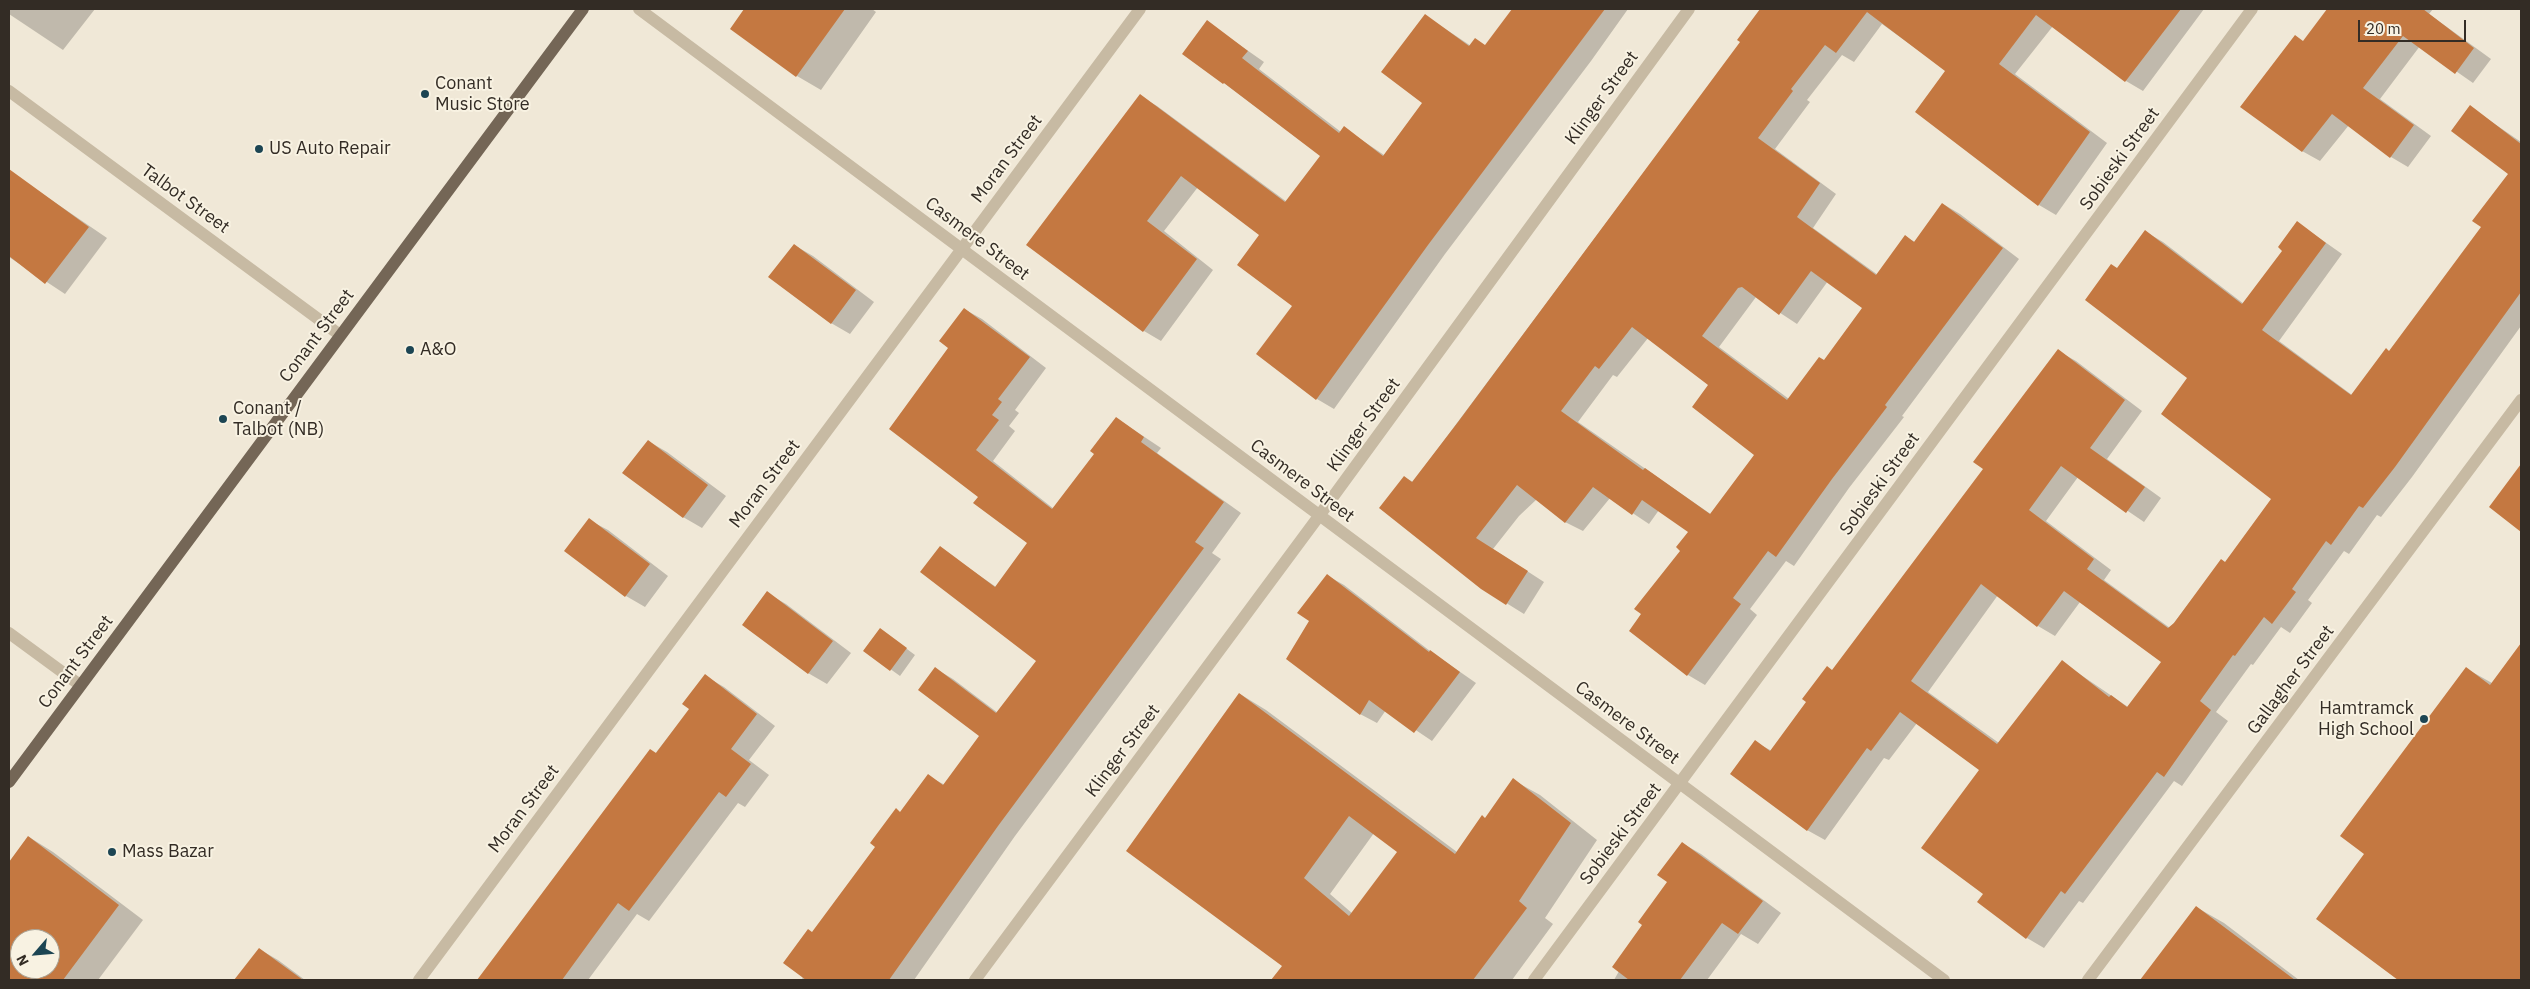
<!DOCTYPE html>
<style>
body{margin:0}
#map{position:relative;width:2530px;height:989px;overflow:hidden;background:#f0e8d7;font-family:"IBM Plex Sans",sans-serif}
canvas{display:block}
.frame{position:absolute;inset:0;border:10px solid #332c25;pointer-events:none}
.north{position:absolute;left:10px;top:929px;width:50px;height:50px;box-sizing:border-box;background:#f8f2e2;border:1px solid #a9a396;border-radius:50%;rotate:243deg;font-size:14px;font-weight:700;line-height:20px;text-align:center;color:#332c25}
.north::after{content:'';display:block;margin:auto;width:18px;height:22px;background:#1c4553;clip-path:polygon(50% 0,100% 100%,50% 72%,0 100%)}
.scale{position:absolute;left:2358px;top:20px;width:108px;height:22px;box-sizing:border-box;border:2px solid #332c25;border-top:0;padding-left:6px;font-size:15px;line-height:18px;white-space:nowrap;color:#332c25;-webkit-text-stroke:4px #f8f2e2;paint-order:stroke}
</style>
<div id="map">
<canvas width="2530" height="989"></canvas>
<div class="frame"></div>
<div class="north">N</div>
<div class="scale">20 m</div>
</div>
<script>
const g = document.querySelector('canvas').getContext('2d');
g.lineJoin = 'round';
function fill(path, color) { g.fillStyle = color; g.fill(path, 'evenodd'); }
const shape = rows => new Path2D(rows.map(r => 'M' + r).join(''));
function stroke(path, color, width, dash) { g.strokeStyle = color; g.lineWidth = width; g.lineCap = dash ? 'butt' : 'round'; g.setLineDash(dash || []); g.stroke(path); }
function write(font, color, halo, rows, align = 'center') {
  g.font = font + ' "IBM Plex Sans",sans-serif'; g.lineWidth = 4; g.setLineDash([]); g.textBaseline = 'middle'; g.strokeStyle = halo; g.fillStyle = color; for (const [text, x, y, turn = 0] of rows) {
    g.save(); g.translate(x, y); g.rotate((+turn || 0) * Math.PI / 180); g.textAlign = isNaN(turn) ? turn : align; if (halo) g.strokeText(text, 0, 0); g.fillText(text, 0, 0); g.restore();
  }
}
fill(shape([
 [9,9,95,9,63,50,9,14],
 [746,9,872,9,876,12,821,90,797,76,732,29],
 [1513,9,1628,9,1591,61,1445,254,1334,409,1317,399,1293,306,1261,234,1198,187,1164,231,1213,270,1161,341,1144,331,1140,96,1157,106,1287,202,1321,156,1224,83,1207,22,1264,62,1259,69,1341,132,1344,128,1384,155,1423,103,1426,16,1471,46,1486,46],
 [1762,9,2204,9,2143,91,2126,81,2053,26,2015,74,2107,143,2056,215,2039,205,1917,112,1947,71,1882,24,1854,62,1842,55,1807,100,1810,102,1775,149,1836,194,1813,228,1878,275,1906,237,1915,242,1943,204,1960,214,2019,259,1902,416,1904,417,1849,488,1794,566,1786,561,1750,609,1757,615,1705,685,1688,675,1631,630,1682,550,1690,531,1659,510,1649,524,1610,498,1583,531,1565,522,1537,499,1519,516,1493,549,1544,582,1524,614,1482,588,1404,477,1413,482,1741,42,1738,40],
 [1828,281,1864,308,1825,361,1789,399,1719,347,1756,297,1797,324],
 [1648,338,1710,385,1756,455,1712,515,1578,422,1613,375,1617,377],
 [2329,9,2433,9,2429,14,2491,59,2473,83,2420,46,2380,99,2431,136,2408,167,2391,157,2349,125,2320,161,2302,151,2304,42],
 [2470,107,2521,142,2521,326,2412,477,2381,517,2377,515,2349,554,2344,551,2308,600,2312,603,2290,633,2281,627,2253,665,2251,664,2216,712,2228,721,2182,786,2174,781,2083,903,2079,901,2044,948,2027,938,1984,894,1981,770,1917,723,1889,760,1884,758,1825,840,1807,830,1755,742,1772,751,1985,469,2058,351,2076,361,2142,411,2107,459,2161,498,2144,522,2078,477,2046,521,2111,570,2104,580,2170,628,2222,560,2226,563,2273,499,2189,378,2117,269,2146,232,2163,242,2244,304,2284,250,2298,223,2342,254,2279,341,2352,395,2390,352,2483,227,2509,173],
 [1998,595,2038,626,2055,636,2080,602,2162,662,2128,707,2062,662,1999,743,1928,692],
 [9,171,107,238,65,294,9,257],
 [794,245,813,256,874,302,850,334,831,323],
 [964,309,982,319,1046,368,1015,410,1019,413,1009,426,1015,431,993,461,1054,509,1095,454,1116,418,1161,448,1157,453,1241,513,1212,553,1221,559,1015,836,914,980,802,980,813,933,928,776,945,785,981,736,936,669,953,679,998,713,1038,660,940,548,996,587,1029,543,980,496,950,348],
 [648,441,667,452,726,496,702,528,683,517],
 [2521,466,2521,530,2490,507],
 [589,520,608,530,668,576,645,607,626,596],
 [1328,576,1344,585,1430,651,1476,683,1432,741,1386,710,1377,723,1360,714,1311,621],
 [767,593,786,604,851,653,827,684,808,673],
 [880,629,915,655,900,676,864,650],
 [2521,645,2521,980,2401,980,2318,919,2366,854,2467,669,2492,683],
 [705,676,724,687,775,726,749,760,769,775,745,807,738,803,649,921,637,914,588,980,483,980,480,978,690,709],
 [1240,694,1266,710,1457,852,1486,819,1513,780,1540,795,1597,840,1545,918,1553,924,1512,980,1272,980,1284,966],
 [1374,833,1399,852,1353,914,1330,894],
 [29,837,53,852,143,920,98,980,9,980,9,864],
 [20,939,50,939,50,969,20,969],
 [1682,843,1701,854,1781,913,1758,944,1741,934,1707,980,1614,980,1669,882],
 [2196,907,2224,923,2299,980,2141,980],
 [259,949,278,960,305,980,237,980]
]), '#0003');
fill(shape([
 [744,9,845,9,796,77,730,29],
 [1512,9,1605,9,1428,245,1316,400,1256,354,1292,306,1237,265,1259,235,1181,176,1147,221,1197,259,1143,332,1026,245,1140,94,1285,202,1320,156,1224,83,1223,84,1182,54,1207,20,1248,51,1242,58,1339,133,1344,126,1383,156,1422,103,1381,72,1425,14,1469,46,1475,38,1485,45],
 [1760,9,2181,9,2125,82,2036,15,1999,64,2090,132,2038,206,1915,112,1945,71,1867,12,1836,53,1825,45,1791,89,1793,91,1758,138,1820,183,1797,217,1876,275,1905,235,1914,242,1942,203,2003,248,1885,405,1887,407,1832,479,1776,557,1768,551,1733,598,1741,604,1687,676,1629,631,1641,614,1634,609,1680,551,1676,547,1688,532,1642,500,1632,515,1593,487,1565,523,1517,485,1476,538,1528,571,1506,605,1481,589,1379,508,1404,476,1412,482,1458,422,1740,42,1737,40],
 [1811,271,1862,308,1824,360,1819,357,1787,400,1702,336,1738,288,1742,287,1779,315],
 [1632,327,1708,385,1692,407,1754,455,1710,514,1645,468,1643,470,1561,411,1595,366,1599,369],
 [2327,9,2423,9,2474,48,2455,74,2403,36,2363,88,2414,125,2390,158,2332,114,2302,152,2240,107,2295,35,2303,41],
 [2470,105,2521,144,2521,292,2395,467,2363,508,2359,506,2331,545,2326,541,2292,589,2296,592,2272,624,2264,617,2235,656,2233,655,2200,701,2211,710,2164,777,2157,772,2065,894,2061,891,2026,939,1977,902,1983,894,1921,848,1979,770,1900,712,1871,751,1867,748,1807,831,1730,774,1755,740,1770,751,1806,702,1802,699,1827,666,1832,670,1983,469,1973,462,2058,349,2125,400,2090,448,2145,487,2126,513,2061,466,2029,510,2094,559,2087,569,2168,628,2174,623,2221,559,2225,562,2271,499,2161,414,2187,378,2085,300,2111,264,2117,268,2145,230,2242,304,2282,251,2278,247,2297,221,2326,243,2262,330,2351,395,2386,348,2389,351,2481,227,2472,221,2508,174,2451,131],
 [1981,584,2037,627,2064,591,2161,662,2127,707,2111,695,2109,697,2062,660,1997,744,1911,681],
 [9,169,89,227,45,284,9,256],
 [794,244,856,290,831,324,768,277],
 [964,308,1030,357,998,399,1002,402,992,415,999,420,976,450,1052,509,1094,454,1090,451,1116,417,1144,437,1141,442,1224,502,1195,542,1204,548,998,826,889,980,806,980,783,963,808,929,812,932,875,847,870,843,896,808,900,812,928,774,943,785,979,736,918,690,935,667,996,713,1036,661,920,572,940,546,995,587,1027,543,973,503,978,497,889,429,948,348,939,341],
 [648,440,708,485,683,518,622,473],
 [2521,464,2521,532,2489,507],
 [589,518,650,564,625,597,564,551],
 [1327,574,1429,652,1430,650,1460,672,1414,733,1369,700,1360,715,1286,659,1309,621,1297,613],
 [767,591,833,641,808,674,742,625],
 [880,628,907,648,890,671,863,651],
 [2521,643,2521,980,2398,980,2316,919,2364,854,2340,836,2466,667,2490,685],
 [705,674,757,714,731,749,751,764,726,797,719,792,629,911,618,903,562,980,477,980,650,749,656,753,689,709,682,704],
 [1239,693,1455,854,1482,815,1485,818,1513,778,1571,823,1519,901,1527,908,1473,980,1271,980,1282,966,1126,851],
 [1349,816,1397,852,1349,916,1304,878],
 [28,836,119,905,63,980,9,980,9,862],
 [20,939,50,939,50,969,20,969],
 [1682,842,1763,901,1738,934,1722,923,1680,980,1629,980,1612,967,1642,925,1638,922,1667,882,1657,875],
 [2196,906,2295,980,2140,980],
 [259,948,303,980,234,980]
]), '#c47841');
stroke(shape([
 [639,9,1944,980],
 [9,91,340,335],
 [9,633,80,685],
 [419,980,1140,9],
 [975,980,1319,516,1689,9],
 [1534,980,2252,9],
 [2088,980,2521,400]
]), '#c7baa3', 12);
stroke(shape([
 [9,782,583,9]
]), '#746656', 12);
for (const [x, y, r, color] of [
 [425,94,5,"#1c4553"],
 [259,149,5,"#1c4553"],
 [410,350,5,"#1c4553"],
 [223,419,5,"#1c4553"],
 [2424,719,5,"#1c4553"],
 [112,852,5,"#1c4553"]
]) { const dot = new Path2D(); dot.arc(x, y, r, 0, 2 * Math.PI); g.fillStyle = color; g.fill(dot); stroke(dot, '#f8f2e2', 2); }
write('18px', '#332c25', '#f8f2e2', [
 ["Conant",435,84],
 ["Music Store",435,105],
 ["US Auto Repair",269,149],
 ["A&O",420,350],
 ["Conant /",233,409],
 ["Talbot (NB)",233,430],
 ["Hamtramck",2414,709,"right"],
 ["High School",2414,730,"right"],
 ["Mass Bazar",122,852]
], 'left');
write('18px', '#332c25', '#f8f2e2', [
 ["Klinger Street",1602,98,-54],
 ["Moran Street",1007,159,-53],
 ["Sobieski Street",2120,159,-54],
 ["Talbot Street",185,199,36],
 ["Casmere Street",977,239,37],
 ["Conant Street",317,336,-53],
 ["Klinger Street",1364,425,-54],
 ["Casmere Street",1302,481,37],
 ["Moran Street",765,484,-53],
 ["Sobieski Street",1880,484,-54],
 ["Conant Street",76,662,-53],
 ["Gallagher Street",2291,680,-53],
 ["Casmere Street",1627,723,37],
 ["Klinger Street",1123,751,-53],
 ["Moran Street",524,809,-53],
 ["Sobieski Street",1621,834,-53]
]);
</script>
